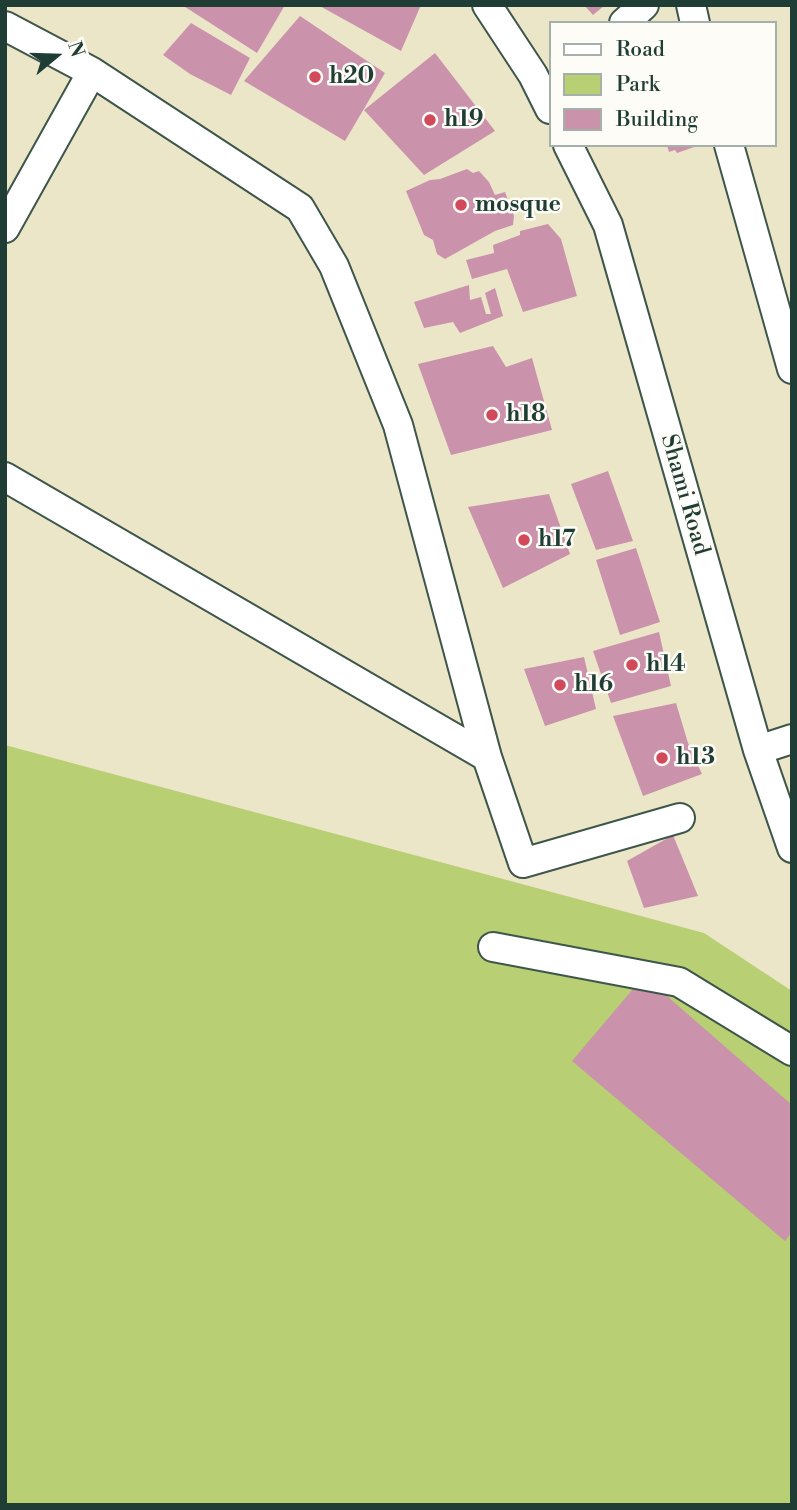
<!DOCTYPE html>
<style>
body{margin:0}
#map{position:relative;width:797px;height:1510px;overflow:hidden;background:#ece6c9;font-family:"Libre Bodoni",serif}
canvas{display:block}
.frame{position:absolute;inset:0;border:7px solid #1f3d34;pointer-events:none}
.legend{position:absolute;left:549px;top:21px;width:228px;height:126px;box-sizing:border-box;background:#fdfcf7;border:2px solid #a4b0a9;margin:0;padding:9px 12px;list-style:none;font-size:21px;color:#1f3d34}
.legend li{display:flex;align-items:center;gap:14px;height:35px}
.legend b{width:35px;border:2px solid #a4b0a9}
.north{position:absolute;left:21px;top:21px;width:70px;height:70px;-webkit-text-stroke:5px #fdfcf7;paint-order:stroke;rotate:71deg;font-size:19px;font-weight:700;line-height:28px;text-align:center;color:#1f3d34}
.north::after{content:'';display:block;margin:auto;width:24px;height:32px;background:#1f3d34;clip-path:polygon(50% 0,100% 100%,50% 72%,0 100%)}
</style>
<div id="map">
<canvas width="797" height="1510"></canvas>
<div class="frame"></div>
<ul class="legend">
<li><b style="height:9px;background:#fff"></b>Road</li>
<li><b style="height:19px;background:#b8cf74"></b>Park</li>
<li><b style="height:19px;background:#ca93ab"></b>Building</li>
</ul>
<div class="north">N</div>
</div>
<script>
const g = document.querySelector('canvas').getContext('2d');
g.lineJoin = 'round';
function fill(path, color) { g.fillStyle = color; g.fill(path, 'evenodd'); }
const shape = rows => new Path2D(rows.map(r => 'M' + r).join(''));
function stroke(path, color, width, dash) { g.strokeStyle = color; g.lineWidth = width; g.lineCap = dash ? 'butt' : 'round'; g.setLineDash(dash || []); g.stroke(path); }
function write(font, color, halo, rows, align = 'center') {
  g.font = font + ' "Libre Bodoni",serif'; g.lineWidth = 5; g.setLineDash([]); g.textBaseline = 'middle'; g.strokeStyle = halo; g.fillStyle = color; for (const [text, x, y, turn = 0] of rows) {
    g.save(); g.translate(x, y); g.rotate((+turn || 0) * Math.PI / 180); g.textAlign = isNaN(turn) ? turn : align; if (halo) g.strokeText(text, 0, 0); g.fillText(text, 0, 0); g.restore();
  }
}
fill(shape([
 [5,745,704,933,792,991,792,1505,5,1505]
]), '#b8cf74');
fill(shape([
 [182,5,285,5,257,53],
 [318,5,421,5,401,51],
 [584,5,605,5,593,15],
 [300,16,385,73,345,141,244,81],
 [191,23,250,58,231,95,190,74,163,55],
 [435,53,495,131,424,175,364,110],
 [667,145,697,145,697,146,677,153,675,150,669,152],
 [467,169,473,173,479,171,489,182,495,195,505,192,514,216,513,225,495,231,445,259,437,254,433,240,424,235,406,191,430,180,440,179],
 [548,224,561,239,577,296,523,312,507,269,472,279,466,260,494,253,493,245,520,235,520,231],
 [469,285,470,300,481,297,486,314,491,314,485,293,495,288,503,316,460,333,453,322,424,328,414,302],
 [493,346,506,367,532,358,552,430,451,455,418,364],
 [608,471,633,541,596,550,571,484],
 [549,494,570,554,503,588,468,507],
 [636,548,660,622,620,635,596,560],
 [659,632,671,686,611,703,593,651],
 [584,657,596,709,545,726,524,669],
 [676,703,688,743,702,774,643,796,613,716],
 [673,835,698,896,644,908,627,861],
 [644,976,792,1105,792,1232,785,1241,572,1061]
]), '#ca93ab');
const minor = shape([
 [487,5,533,75,550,109],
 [691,5,695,23],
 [624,23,644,5],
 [5,26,92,72,300,208,334,266,398,425,487,757,523,863,680,818],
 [568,145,608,225,758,750,792,848],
 [729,145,792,369],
 [5,228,92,72],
 [5,477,487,757],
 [758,750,792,739],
 [493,947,679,982,792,1051]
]);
stroke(minor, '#3e564a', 32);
stroke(minor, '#fff', 28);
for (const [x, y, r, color] of [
 [315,77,7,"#d1495b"],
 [430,120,7,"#d1495b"],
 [461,205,7,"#d1495b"],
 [492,415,7,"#d1495b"],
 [524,540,7,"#d1495b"],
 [632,665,7,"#d1495b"],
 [560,685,7,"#d1495b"],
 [662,758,7,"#d1495b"]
]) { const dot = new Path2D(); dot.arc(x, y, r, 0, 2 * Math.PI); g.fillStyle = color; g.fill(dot); stroke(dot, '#fdfcf7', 2.5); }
write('bold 23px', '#1f3d34', '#fdfcf7', [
 ["h20",329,77],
 ["h19",444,120],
 ["mosque",475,205],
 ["h18",506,415],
 ["h17",538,540],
 ["h14",646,665],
 ["h16",574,685],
 ["h13",676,758]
], 'left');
write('23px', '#1f3d34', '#fdfcf7', [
 ["Shami Road",684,495,74]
]);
</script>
